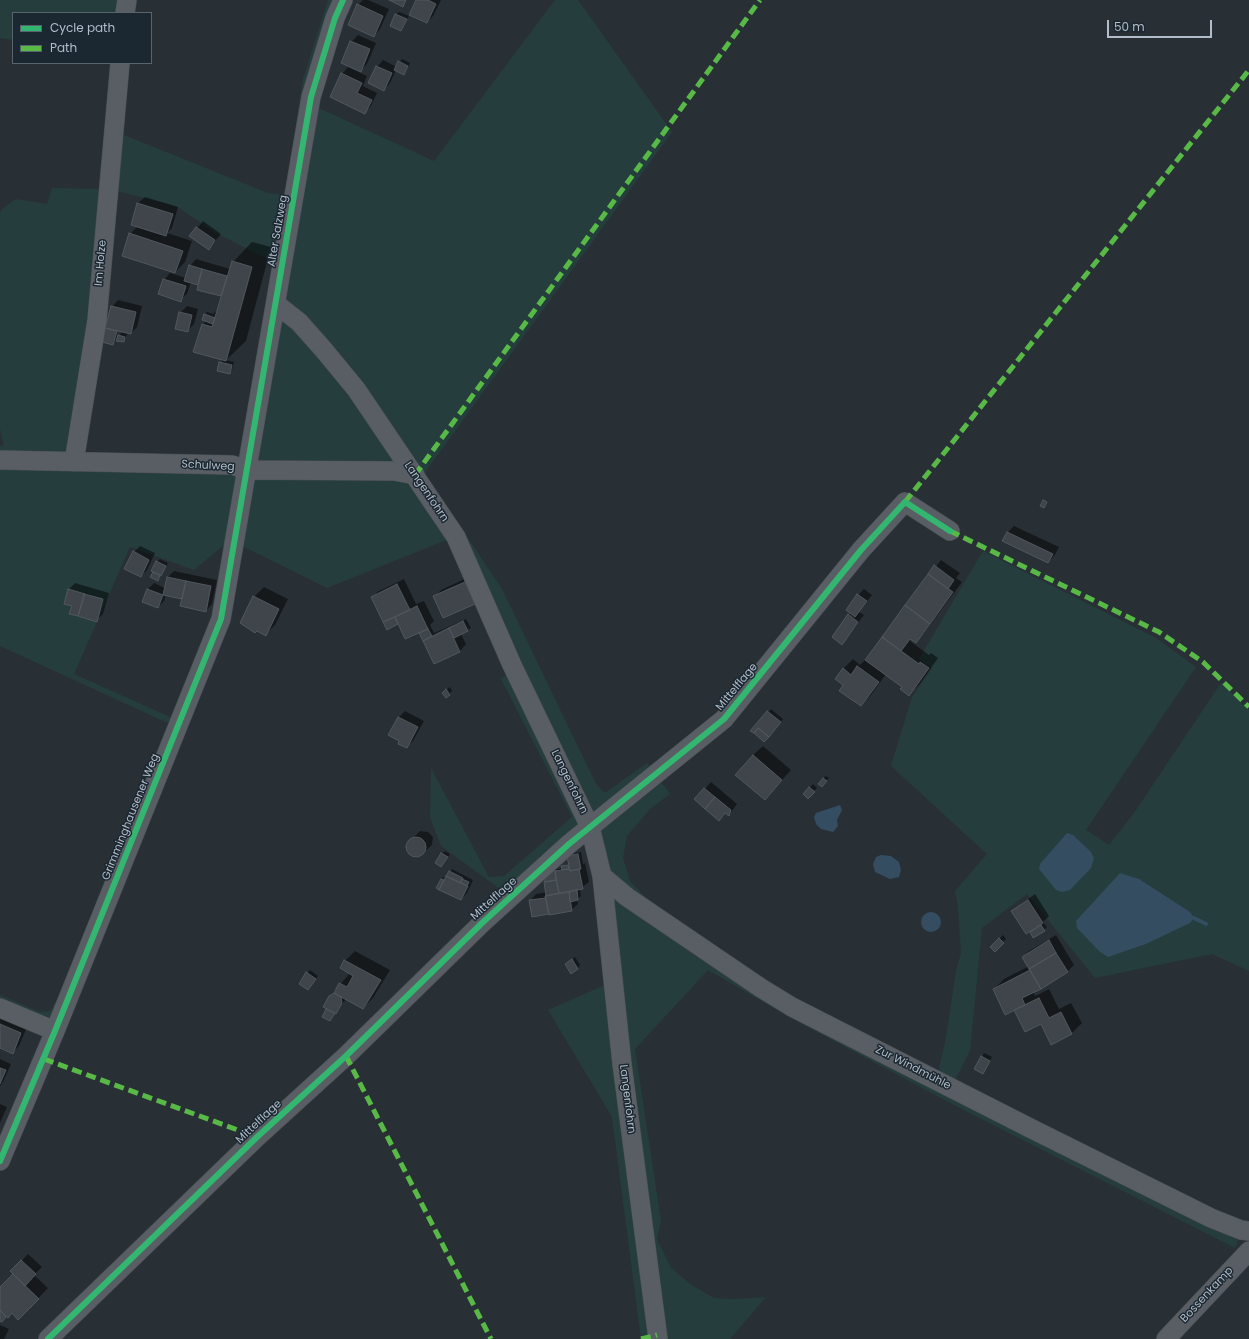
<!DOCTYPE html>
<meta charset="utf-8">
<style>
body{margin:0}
#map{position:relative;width:1249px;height:1339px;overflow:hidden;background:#283036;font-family:Poppins,sans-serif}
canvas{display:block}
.legend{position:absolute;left:12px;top:12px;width:140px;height:52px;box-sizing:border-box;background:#1b2731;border:1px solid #57636d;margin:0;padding:5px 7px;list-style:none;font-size:12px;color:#b1bdc8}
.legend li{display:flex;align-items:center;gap:8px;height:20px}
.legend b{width:20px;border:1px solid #57636d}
.scale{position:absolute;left:1107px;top:20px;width:105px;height:18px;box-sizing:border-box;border:2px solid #b1bdc8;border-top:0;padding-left:5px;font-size:12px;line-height:14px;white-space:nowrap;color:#b1bdc8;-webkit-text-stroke:3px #1b2731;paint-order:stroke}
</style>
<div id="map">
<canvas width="1249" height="1339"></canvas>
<ul class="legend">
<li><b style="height:5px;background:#33b770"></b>Cycle path</li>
<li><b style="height:5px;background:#58b947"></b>Path</li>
</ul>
<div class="scale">50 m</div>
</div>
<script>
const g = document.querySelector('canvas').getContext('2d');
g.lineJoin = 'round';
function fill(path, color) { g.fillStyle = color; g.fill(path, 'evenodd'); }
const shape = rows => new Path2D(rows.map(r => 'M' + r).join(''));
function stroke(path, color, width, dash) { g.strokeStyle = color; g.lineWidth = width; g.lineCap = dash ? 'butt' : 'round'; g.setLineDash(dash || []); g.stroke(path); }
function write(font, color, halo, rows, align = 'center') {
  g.font = font + ' Poppins,sans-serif'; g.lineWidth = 3; g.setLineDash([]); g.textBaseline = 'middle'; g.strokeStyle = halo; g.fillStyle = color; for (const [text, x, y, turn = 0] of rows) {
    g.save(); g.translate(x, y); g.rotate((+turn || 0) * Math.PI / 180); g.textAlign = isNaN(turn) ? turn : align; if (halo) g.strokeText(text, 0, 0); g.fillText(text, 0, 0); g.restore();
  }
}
fill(shape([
 [0,0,134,0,133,13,13,13,13,40,0,38],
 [328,0,345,0,312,105,434,161,555,0,578,0,672,132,426,471,426,476,502,589,596,784,605,793,647,763,670,794,650,809,627,836,623,858,630,881,644,896,749,972,833,1020,938,1073,946,1038,956,971,961,953,958,906,955,891,987,854,891,766,912,697,932,668,919,659,983,551,1156,638,1196,667,1086,830,1109,845,1134,813,1221,683,1249,710,1249,971,1212,954,1095,978,1027,894,982,928,970,1050,955,1081,1033,1134,1238,1240,1235,1248,954,1105,791,1018,708,970,635,1049,661,1221,657,1239,671,1268,690,1284,714,1298,735,1299,766,1297,730,1339,641,1339,612,1117,548,1010,605,985,590,848,583,828,507,894,441,846,430,817,431,768,489,877,504,876,572,817,501,679,509,673,449,539,327,588,230,540,194,570,130,547,74,674,188,725,62,1028,0,1003,0,995,40,1012,50,1011,58,998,172,725,0,646,0,446,4,445,0,429,0,213,2,209,16,199,47,204,52,188,101,189,119,133,268,193,285,195,303,79],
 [113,190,176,206,216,233,275,263,245,458,80,457]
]), '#253d3d');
fill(shape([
 [840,805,842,810,837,820,838,826,833,832,821,829,816,824,814,817,816,813],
 [1067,833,1073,835,1091,852,1094,858,1091,868,1070,890,1062,892,1056,890,1039,869,1040,864],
 [881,855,891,856,899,862,901,870,899,877,890,879,875,872,873,864,876,857],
 [1120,873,1139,879,1190,912,1194,918,1190,923,1146,944,1108,957,1099,951,1077,928,1076,921],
 '921 922a10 10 0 1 1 20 0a10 10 0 1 1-20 0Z'
]), '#344d60');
fill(shape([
 [363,0,368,0,389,9,380,29,374,36,358,5],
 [417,0,441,0,433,16,427,22],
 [399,12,409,16,401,30,396,15],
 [358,35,376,43,367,64,360,71,351,42],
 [402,59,410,63,406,71,404,74,396,70,390,83,384,90,377,67,383,60,397,67],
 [348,67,367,76,363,86,377,93,371,106,365,112,342,74],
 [145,197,178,207,172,228,167,233,192,241,185,262,175,272,130,234,138,226,132,224,138,203],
 [203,221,221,234,209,248,191,236],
 [252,242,271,247,246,341,226,360,234,362,232,370,229,373,218,370,223,359,203,324,211,316,205,314,207,312,213,314,219,308,223,293,221,295,191,282,187,294,180,300,164,280,170,273,186,278,190,266,196,259,230,269,233,262],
 [118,300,142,306,137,327,131,333,128,332,124,341,116,340,113,344,103,341,112,307],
 [118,330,123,331,117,337],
 [187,306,198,309,194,324,188,330,180,313],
 [1014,526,1059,547,1055,555,1048,562,1004,541,1008,532],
 [140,546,155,553,147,570,141,576,134,552],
 [160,559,168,563,157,580,157,562],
 [941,560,960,573,956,578,962,582,925,632,916,642,911,639,910,641,929,655,931,653,938,658,919,685,909,694,903,687,886,674,871,695,861,705,845,685,843,669,853,659,860,665,868,657],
 [174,571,217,580,212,604,206,611,183,598,166,594,164,601,158,607,148,589,154,583,165,588,167,578],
 [471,576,474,603,434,597,441,590],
 [404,579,416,604,424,601,434,621,430,625,434,633,466,619,471,628,461,634,466,644,460,651,435,663,420,631,399,623,387,628,372,597,379,591],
 [453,625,454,627,427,639,431,636],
 [75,583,109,593,103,614,96,620,73,605,69,589],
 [264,587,288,599,275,625,266,634,257,630,255,632,249,629,254,597],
 [864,589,872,595,859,612,864,615,842,643,849,615,858,595],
 [450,687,452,691,446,697,446,690],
 [771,709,783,719,767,738,752,731],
 [405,711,424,721,413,741,406,747,401,741,389,735,399,717],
 [763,746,791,770,765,799,753,755],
 [826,776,829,778,822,785,823,778],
 [711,782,737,804,729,815,726,812,719,819,696,799],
 [813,784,817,788,808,797,804,794],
 [420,831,428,832,433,837,432,845,419,857,412,856,407,850,408,843],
 [445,851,450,854,444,863,442,854],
 [581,852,583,864,585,863,589,882,580,889,581,896,577,899,578,904,571,910,530,901,536,894,547,892,548,870,559,869,569,863,571,854],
 [452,869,473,880,467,893,461,899,441,879,444,877,447,878],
 [1035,894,1049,916,1043,922,1047,927,1044,930,1031,932,1034,928,1012,911],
 [1003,935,1006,939,995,950,991,947],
 [1056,935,1074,965,1068,971,1033,991,1035,996,1049,989,1059,1009,1071,1003,1082,1023,1072,1033,1051,1043,1041,1023,1015,1009,994,989,1004,979,1029,966,1023,957,1029,951],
 [355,951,390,970,373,998,363,1008,346,999,330,1020,323,1016,327,1009,330,996,350,973,345,961],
 [575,957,580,965,578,968,569,961],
 [310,970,318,976,308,989,307,973],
 [0,1016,27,1027,19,1046,13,1052,0,1047],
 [984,1053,992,1057,985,1069,975,1068],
 [0,1059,11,1064,3,1082,0,1086],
 [0,1104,7,1107,0,1123],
 [28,1254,42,1267,34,1275,48,1288,28,1309,12,1312,1,1321,0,1289,14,1274,12,1271],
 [0,1325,9,1329,4,1339,0,1339]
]), '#0007');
stroke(shape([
 [1194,918,1206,924]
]), '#344d60', 4);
const building = shape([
 [389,0,406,0,403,7,389,0],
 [416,0,428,0,436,4,427,23,409,15,416,0],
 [357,4,383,16,374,37,348,25,357,4],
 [395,14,407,19,401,31,390,26,395,14],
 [350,41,370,49,361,72,341,63,350,41],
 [398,61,408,66,404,75,394,70,398,61],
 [376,66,392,73,384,91,368,83,376,66],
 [341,73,362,83,357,93,372,100,365,114,330,97,341,73],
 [137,203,173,214,166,236,131,225,137,203],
 [196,227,215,240,209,250,189,236,196,227],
 [129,233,183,251,175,273,122,256,129,233],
 [232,261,252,267,226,361,193,352,202,324,212,327,232,261],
 [189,265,202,269,198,285,184,281,189,265],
 [202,269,227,276,221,296,197,290,202,269],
 [163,279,186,286,181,302,158,294,163,279],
 [111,306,136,312,131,334,105,328,111,306],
 [179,312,192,315,188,332,175,329,179,312],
 [204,314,215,318,213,324,202,320,204,314],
 [105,328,117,331,113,345,102,342,105,328],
 [118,335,125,337,124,342,116,341,118,335],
 [219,362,232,365,230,374,217,371,219,362],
 [1043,500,1047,502,1044,508,1040,506,1043,500],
 [1007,532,1053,554,1048,563,1002,541,1007,532],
 [133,551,149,560,141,577,124,569,133,551],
 [156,561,166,566,161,576,151,571,156,561],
 [934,565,954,580,948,589,928,574,934,565],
 [153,572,160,575,158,581,150,577,153,572],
 [928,574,953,592,930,624,905,605,928,574],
 [167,577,186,581,182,599,163,595,167,577],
 [186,581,211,586,206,612,180,606,186,581],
 [465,582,475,604,443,618,433,596,465,582],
 [397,584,410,610,383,622,371,597,397,584],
 [68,589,85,594,78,616,69,614,72,606,64,604,68,589],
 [147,589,163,595,158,608,142,602,147,589],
 [84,594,103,599,97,622,78,616,84,594],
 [857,594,867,601,855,617,846,610,857,594],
 [253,596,279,609,266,636,257,631,255,633,240,623,253,596],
 [905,605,930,624,916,643,910,639,901,651,882,637,905,605],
 [417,606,428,629,405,639,395,617,417,606],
 [848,614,858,622,842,645,832,637,848,614],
 [395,617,398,624,387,630,383,622,395,617],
 [463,621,468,631,454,638,449,628,463,621],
 [449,628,460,652,434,664,423,641,449,628],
 [428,629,432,636,423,641,419,633,428,629],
 [882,637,919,664,920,662,929,668,909,696,900,689,902,687,865,660,882,637],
 [857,666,879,682,861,706,839,691,843,685,835,679,843,668,851,675,857,666],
 [446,689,450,695,446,698,442,693,446,689],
 [767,711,781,722,769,737,758,728,754,733,750,731,767,711],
 [398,717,418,727,407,748,398,744,399,741,388,735,398,717],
 [758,728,769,737,764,742,754,733,758,728],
 [753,755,782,780,765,800,735,775,753,755],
 [823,778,827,781,822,787,818,784,823,778],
 [809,787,815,792,808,799,803,794,809,787],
 [704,788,715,797,705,809,694,799,704,788],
 [715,797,731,810,729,816,725,813,719,821,705,809,715,797],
 '406 847a10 10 0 1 1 20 0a10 10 0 1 1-20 0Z',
 [441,853,448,857,441,867,435,863,441,853],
 [578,854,581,869,570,871,567,856,578,854],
 [568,865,569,869,562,870,561,866,568,865],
 [569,869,570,871,579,869,583,889,559,893,555,871,569,869],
 [449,871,463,878,460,883,446,876,449,871],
 [555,871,556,880,545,882,544,873,555,871],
 [446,876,468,886,461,900,439,890,446,876],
 [441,879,444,880,439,890,436,888,441,879],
 [462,879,469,882,467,886,460,883,462,879],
 [556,880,559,893,546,896,544,882,556,880],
 [577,890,578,900,570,902,569,892,577,890],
 [569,892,572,911,549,915,545,896,569,892],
 [546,898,549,914,532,917,529,900,546,898],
 [1028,900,1043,923,1026,934,1011,911,1028,900],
 [1041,925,1045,931,1033,938,1030,932,1041,925],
 [999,938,1004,943,995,952,990,947,999,938],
 [1049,940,1056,953,1029,969,1022,957,1049,940],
 [1056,953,1068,972,1041,989,1029,969,1056,953],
 [572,959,578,969,571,974,565,964,572,959],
 [344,960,381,980,363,1009,334,993,339,983,347,987,353,976,340,968,344,960],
 [1030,970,1041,989,1022,998,1025,1005,1005,1015,993,989,1030,970],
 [306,972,316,979,308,990,299,984,306,972],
 [334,993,341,997,342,1003,336,1014,323,1007,329,996,334,993],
 [1039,998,1049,1018,1061,1012,1072,1034,1051,1045,1041,1024,1025,1032,1014,1010,1039,998],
 [326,1009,335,1013,330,1021,322,1017,326,1009],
 [0,1024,21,1033,13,1054,0,1048,0,1024],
 [981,1056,990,1061,983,1074,974,1069,981,1056],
 [0,1068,6,1070,0,1084,0,1068],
 [21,1260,36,1274,25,1286,10,1271,21,1260],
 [13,1274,39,1299,18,1320,12,1313,8,1318,0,1310,0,1287,13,1274],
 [0,1310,6,1317,2,1322,0,1321,0,1310]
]);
fill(building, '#3f454b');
stroke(building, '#50585e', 1);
const minor = shape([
 [125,13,127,0],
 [276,304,299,322,323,349,356,389,456,537,512,665,590,827,602,876,622,1064,658,1339],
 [0,460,232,465,247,470,394,471,415,475],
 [74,462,97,320,120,63],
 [602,876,627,897,761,988,792,1007,1032,1129,1211,1218,1241,1230,1249,1231],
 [0,1008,55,1031],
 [0,1161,55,1031,221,619,311,97,335,18,343,0],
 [48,1339,257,1137,346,1056,482,923,569,844,724,719,861,550,905,502,950,531],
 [1166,1339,1249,1251]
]);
stroke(minor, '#464c51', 20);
stroke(minor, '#585e64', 19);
stroke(shape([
 [415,475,760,0],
 [905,502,1249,70],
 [950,531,1159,632,1203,662,1249,707],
 [346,1056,491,1339],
 [44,1059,257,1137],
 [641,1339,657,1335]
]), '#58b947', 5, [10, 5]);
stroke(shape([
 [0,1161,55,1031,221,619,311,97,335,18,343,0],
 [48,1339,257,1137,346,1056,482,923,569,844,724,719,861,550,905,502,950,531]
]), '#33b770', 6);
write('11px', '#b1bdc8', '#1b2731', [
 ["Alter Salzweg",278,231,-80],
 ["Im Holze",101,263,-85],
 ["Schulweg",208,466,3],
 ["Langenfohrn",426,492,56],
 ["Mittelflage",737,687,-50],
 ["Langenfohrn",569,782,64],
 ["Grimminghausener Weg",131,817,-68],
 ["Mittelflage",494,899,-42],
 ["Zur Windmühle",913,1068,27],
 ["Langenfohrn",627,1099,83],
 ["Mittelflage",259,1122,-43],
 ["Bossenkamp",1207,1295,-47]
]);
</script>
